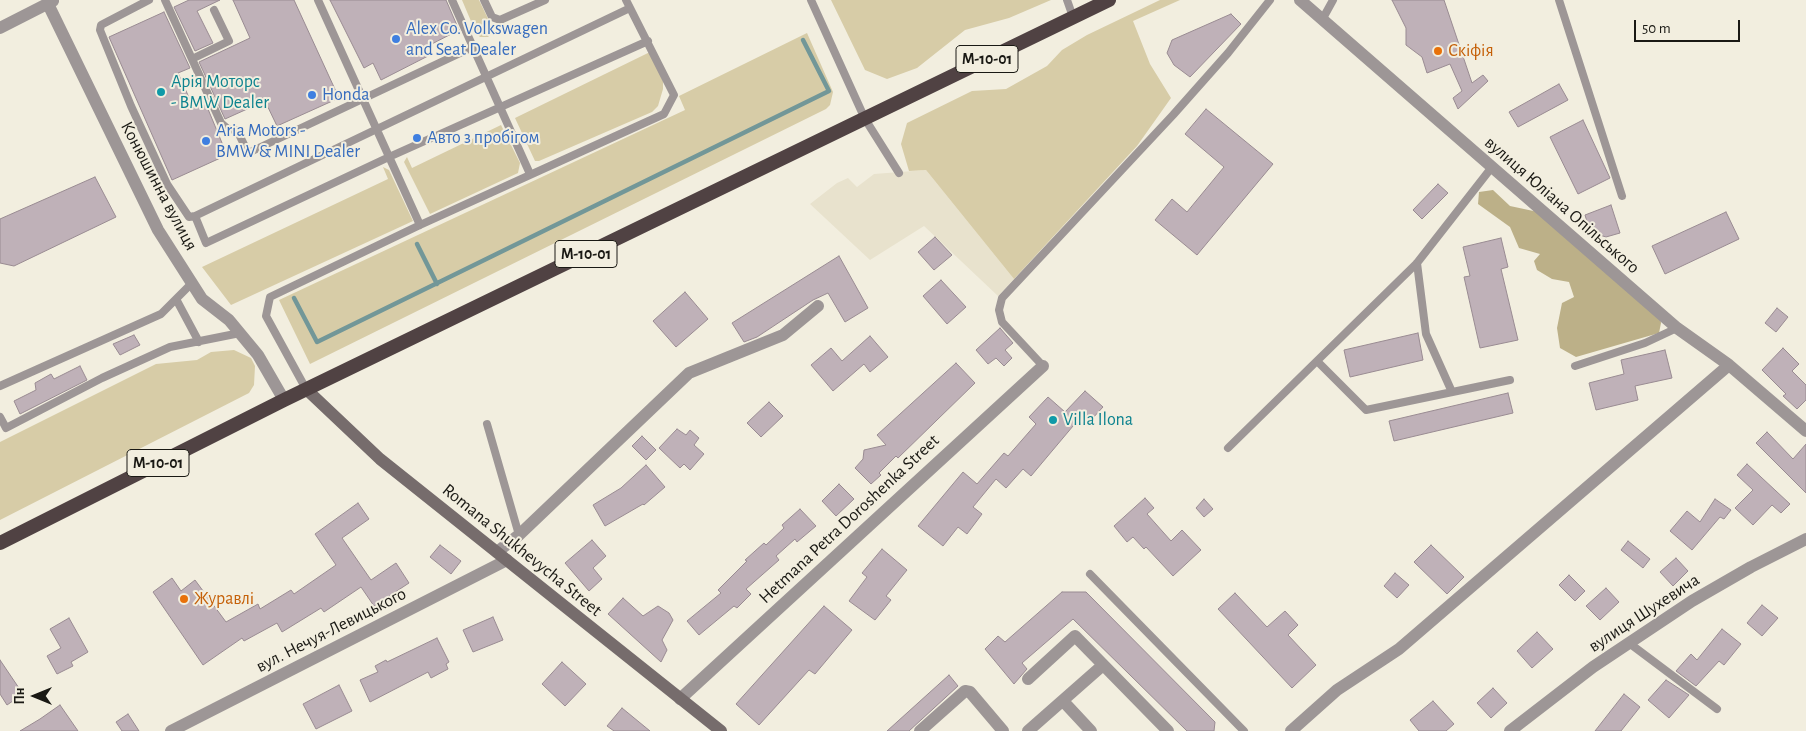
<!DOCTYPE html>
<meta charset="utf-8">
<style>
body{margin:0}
#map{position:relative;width:1806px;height:731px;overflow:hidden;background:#f2eedf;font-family:"Alegreya Sans",sans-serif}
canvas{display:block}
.north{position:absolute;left:10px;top:671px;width:50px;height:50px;-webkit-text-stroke:4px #f2eedf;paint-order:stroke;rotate:270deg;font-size:14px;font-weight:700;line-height:20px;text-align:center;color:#1a1914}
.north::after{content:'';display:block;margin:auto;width:18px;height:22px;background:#1a1914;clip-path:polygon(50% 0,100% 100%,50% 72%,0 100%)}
.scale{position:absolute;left:1634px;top:20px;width:106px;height:22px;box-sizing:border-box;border:2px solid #1a1914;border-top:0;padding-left:6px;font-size:15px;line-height:18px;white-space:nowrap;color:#1a1914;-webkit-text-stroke:4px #f2eedf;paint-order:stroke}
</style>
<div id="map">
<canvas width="1806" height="731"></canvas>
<div class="north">Пн</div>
<div class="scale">50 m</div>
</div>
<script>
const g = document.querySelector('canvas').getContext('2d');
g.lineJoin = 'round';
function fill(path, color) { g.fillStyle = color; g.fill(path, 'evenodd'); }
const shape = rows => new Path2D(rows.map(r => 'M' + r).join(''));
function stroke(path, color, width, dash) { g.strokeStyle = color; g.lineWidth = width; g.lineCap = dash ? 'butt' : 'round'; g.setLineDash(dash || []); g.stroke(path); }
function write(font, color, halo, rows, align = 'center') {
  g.font = font + ' "Alegreya Sans",sans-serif'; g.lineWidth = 4; g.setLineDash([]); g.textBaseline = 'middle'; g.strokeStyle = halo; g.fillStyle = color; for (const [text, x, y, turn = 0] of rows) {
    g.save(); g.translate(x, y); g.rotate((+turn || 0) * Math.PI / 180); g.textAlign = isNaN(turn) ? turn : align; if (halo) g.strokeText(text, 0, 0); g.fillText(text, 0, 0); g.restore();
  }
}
fill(shape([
 [926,170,1014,279,998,296,924,226,870,260,810,204,837,183,848,178,857,187,874,174]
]), '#e8e2cd');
fill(shape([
 [462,0,479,0,492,27,492,33,488,37,480,37,476,33],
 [831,0,1051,0,1009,18,965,30,917,68,887,79,865,70],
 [1160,0,1180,0,1133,21,1150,64,1171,98,1137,146,1014,279,926,170,909,171,901,144,907,123,972,91,1006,89,1047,66,1062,50,1087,35],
 [807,33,833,92,830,105,826,109,310,364,279,300,685,110,679,96],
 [650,52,663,81,663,89,658,106,652,112,539,161,535,161,515,118],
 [501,125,520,163,518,173,430,214,404,162,407,157,412,168],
 [383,167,389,170,413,221,231,305,202,267,388,179],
 [234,350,251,358,255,366,254,385,249,393,0,520,0,442,156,364,197,360,211,352]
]), '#d7cca7');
fill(shape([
 [1493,190,1510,206,1538,212,1660,317,1661,323,1659,333,1576,357,1560,348,1557,328,1562,303,1574,297,1569,282,1552,279,1537,270,1534,261,1540,254,1519,248,1510,227,1478,204,1479,192]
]), '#bcb088');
stroke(shape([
 [417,244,437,284],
 [294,298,317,342,829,91,803,40]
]), '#729798', 4.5);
const building = shape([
 [189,0,220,0,197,11,213,43,195,51,174,7,189,0],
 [233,0,294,0,339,98,277,126,265,101,225,119,199,62,250,38,233,0],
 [330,0,446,0,459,30,424,48,428,56,381,80,373,63,364,68,330,0],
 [1392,0,1444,0,1472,83,1483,75,1488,81,1458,109,1453,98,1462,91,1450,64,1427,73,1422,57,1406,45,1406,28,1392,0],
 [164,12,190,68,178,73,191,102,203,97,227,155,172,180,109,37,164,12],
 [1231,14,1241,24,1190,77,1174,65,1167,53,1172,40,1231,14],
 [1559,84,1568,100,1518,127,1509,112,1559,84],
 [1206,109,1273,164,1197,255,1155,220,1172,199,1187,212,1224,167,1185,134,1206,109],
 [1583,120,1610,178,1578,194,1550,137,1583,120],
 [95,177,116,217,14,266,0,263,0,219,95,177],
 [1438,184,1448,193,1422,219,1413,210,1438,184],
 [1611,205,1620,233,1606,237,1590,232,1585,215,1611,205],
 [1726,212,1739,239,1665,274,1652,246,1726,212],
 [935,237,952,255,934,270,918,252,935,237],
 [1501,238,1508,267,1501,269,1518,340,1480,348,1464,277,1470,276,1463,247,1501,238],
 [839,256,868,308,845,322,828,293,813,300,757,337,744,342,732,323,839,256],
 [941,280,966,307,947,324,923,296,941,280],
 [685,292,708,319,676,347,653,321,685,292],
 [1777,308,1788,317,1776,332,1765,323,1777,308],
 [1000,328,1013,343,1005,350,1012,358,1004,366,996,358,988,364,976,350,1000,328],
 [1418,333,1423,360,1350,377,1344,350,1418,333],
 [134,335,140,345,120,355,113,344,134,335],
 [870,336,888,357,870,372,864,364,833,391,811,365,831,348,842,361,870,336],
 [1783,348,1799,364,1792,371,1806,385,1806,400,1797,409,1783,396,1786,394,1762,370,1783,348],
 [1665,350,1672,378,1635,386,1638,400,1596,410,1589,383,1624,374,1621,360,1665,350],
 [956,363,975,383,898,458,896,456,879,473,881,475,871,484,855,468,863,459,864,450,886,445,877,435,956,363],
 [80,366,87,380,20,414,14,401,36,390,35,383,51,374,54,379,80,366],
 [1085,391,1103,407,1091,420,1084,413,1031,476,1023,469,1006,488,996,479,973,507,982,514,967,534,958,527,943,546,918,526,963,472,977,484,1004,453,1008,456,1036,424,1029,417,1048,397,1065,412,1085,391],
 [1508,393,1513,413,1394,441,1389,421,1508,393],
 [769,402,783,416,761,437,747,423,769,402],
 [677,429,686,435,690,430,699,438,694,445,704,454,690,470,684,464,680,468,659,448,677,429],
 [1767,432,1793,459,1806,444,1806,493,1756,443,1767,432],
 [642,436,656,450,646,460,632,446,642,436],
 [1747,464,1790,504,1781,513,1772,505,1753,525,1735,508,1753,490,1737,475,1747,464],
 [646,465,665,487,644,505,643,504,605,526,593,505,621,488,646,465],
 [839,484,854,499,836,516,822,501,839,484],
 [1145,498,1154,508,1147,514,1171,541,1182,530,1201,550,1173,576,1146,547,1144,549,1133,537,1127,542,1114,526,1145,498],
 [1204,499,1213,509,1204,517,1196,508,1204,499],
 [1715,499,1731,510,1724,519,1720,517,1692,550,1670,531,1687,511,1700,522,1715,499],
 [358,503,369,519,342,538,371,580,396,563,409,583,374,606,361,587,324,612,321,608,282,632,277,623,244,641,242,638,203,665,153,592,172,578,181,591,195,580,226,622,258,604,260,609,291,590,294,594,336,565,315,534,358,503],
 [800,509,816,526,797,542,795,539,776,556,779,560,746,589,751,594,737,608,734,606,699,635,687,621,721,593,718,590,747,561,745,560,764,543,766,545,784,528,782,525,800,509],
 [592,540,606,556,593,568,602,579,589,591,565,563,592,540],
 [1628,541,1650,559,1643,568,1621,550,1628,541],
 [440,545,461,561,451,574,430,557,440,545],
 [1431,545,1464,577,1447,594,1414,562,1431,545],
 [882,549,907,570,886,596,891,600,875,620,849,601,867,577,862,573,882,549],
 [1676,558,1688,571,1673,586,1660,572,1676,558],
 [1395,573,1409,585,1397,598,1384,586,1395,573],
 [1569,575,1585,591,1575,601,1559,585,1569,575],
 [1606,588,1619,602,1600,620,1586,606,1606,588],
 [1062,592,1086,592,1215,722,1214,731,1187,731,1073,619,1022,663,1027,669,1014,684,985,649,998,636,1005,642,1062,592],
 [1235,593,1267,627,1285,611,1298,625,1288,635,1316,665,1292,688,1218,609,1235,593],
 [623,598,643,616,658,606,669,613,673,620,662,640,667,650,661,662,608,614,623,598],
 [1762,605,1778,618,1762,636,1747,623,1762,605],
 [824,606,852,630,815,674,809,670,759,725,736,704,824,606],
 [493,617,503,640,473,652,463,630,493,617],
 [69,618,88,652,71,662,73,666,57,674,47,656,61,648,50,629,69,618],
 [1722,629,1741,644,1724,665,1719,661,1696,686,1676,671,1691,654,1697,660,1722,629],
 [1537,632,1553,649,1532,668,1517,651,1537,632],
 [437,638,449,662,446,664,448,669,431,678,428,672,370,702,360,680,378,672,375,666,386,660,387,662,437,638],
 [0,660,23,694,7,705,0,694,0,660],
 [562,662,586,684,565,706,542,684,562,662],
 [949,675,958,686,909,731,887,731,949,675],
 [1666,680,1689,695,1669,718,1648,700,1666,680],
 [339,685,352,711,316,729,303,704,339,685],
 [1493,688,1507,703,1491,718,1477,703,1493,688],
 [1624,694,1640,707,1621,731,1595,731,1624,694],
 [1433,701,1454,724,1446,731,1419,731,1410,720,1433,701],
 [60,705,78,731,20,731,40,719,60,705],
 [622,708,650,731,614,731,607,726,622,708],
 [128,714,139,731,122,731,116,722,128,714]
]);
fill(building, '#bfb1b8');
stroke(building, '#998b92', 1);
stroke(shape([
 [149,0,101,25,100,30,131,106,167,184,189,217,195,216,630,8],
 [165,0,192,59],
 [318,0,420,225],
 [452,0,473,47],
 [484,0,492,17,500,20,545,0],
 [811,0,865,119,899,173],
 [1067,0,1073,17],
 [1559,0,1622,196],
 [214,10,229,41,192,59,221,123,228,129,237,130,248,153,473,47,530,174],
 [1322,20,1333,0],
 [195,216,206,243,389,157,648,41],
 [1417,263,1426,334,1452,392],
 [176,299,199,342],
 [1317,361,1366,410,1510,380],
 [1043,366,1002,322,999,310,1002,298,1173,115,1228,53,1270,0],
 [1575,366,1645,343,1677,328],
 [0,386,161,314,192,283],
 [306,389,266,316,270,297,420,225,664,114,674,95,626,0],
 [0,417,6,428,102,378,170,347,240,333],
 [487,424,519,535],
 [1228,448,1417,263,1492,167],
 [1090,574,1244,731],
 [1629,643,1717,709]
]), '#9d9696', 8);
stroke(shape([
 [1300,0,1677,328,1729,365,1806,431],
 [48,4,158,230,202,299,229,320,258,355,284,400],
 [0,28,53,1],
 [497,552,519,535,689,373,783,335,818,306],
 [1028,679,1075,636,1168,731],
 [680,699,1043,366],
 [1063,701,1091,731],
 [171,731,507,560],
 [920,731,965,691,970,692,1003,731],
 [1028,731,1103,665],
 [1291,731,1337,690,1399,649,1729,365]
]), '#9d9696', 12);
stroke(shape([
 [1510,731,1593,667,1692,601,1751,567,1806,539]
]), '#9d9696', 12);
stroke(shape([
 [306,389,380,459,721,731]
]), '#766c6c', 12);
stroke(shape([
 [0,543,284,400,1109,0]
]), '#504243', 14);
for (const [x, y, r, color] of [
 [396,39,5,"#3f7fe0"],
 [1438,51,5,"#e8710a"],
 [161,92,5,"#0f9aa8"],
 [312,95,5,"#3f7fe0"],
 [417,138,5,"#3f7fe0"],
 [206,141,5,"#3f7fe0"],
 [1053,420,5,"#0f9aa8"],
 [184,599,5,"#e8710a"]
]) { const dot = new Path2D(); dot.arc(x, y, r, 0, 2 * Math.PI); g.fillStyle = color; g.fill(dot); stroke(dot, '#f2eedf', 2); }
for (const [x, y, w] of [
 [987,59,62],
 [586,254,62],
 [158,463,62]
]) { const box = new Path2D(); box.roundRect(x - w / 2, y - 13.5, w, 27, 4); g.fillStyle = '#f2eedf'; g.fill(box); stroke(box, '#1a1914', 1); }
write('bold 16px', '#1a1914', null, [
 ["М-10-01",987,59],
 ["М-10-01",586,254],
 ["М-10-01",158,463]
]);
write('18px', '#366cbe', '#f2eedf', [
 ["Alex Co. Volkswagen",406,29],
 ["and Seat Dealer",406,50],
 ["Honda",322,95],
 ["Aria Motors -",216,131],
 ["BMW & MINI Dealer",216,152],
 ["Авто з пробігом",427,138]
], 'left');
write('18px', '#c56008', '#f2eedf', [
 ["Скіфія",1448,51],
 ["Журавлі",194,599]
], 'left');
write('18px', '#0d838f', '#f2eedf', [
 ["Арія Моторс",171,82],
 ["- BMW Dealer",171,103],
 ["Villa Ilona",1063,420]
], 'left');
write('18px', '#1a1914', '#f2eedf', [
 ["Конюшинна вулиця",159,186,62],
 ["вулиця Юліана Опільського",1562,205,41],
 ["Hetmana Petra Doroshenka Street",849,519,-43],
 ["Romana Shukhevycha Street",522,550,39],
 ["вулиця Шухевича",1644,613,-33],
 ["вул. Нечуя-Левицького",331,630,-27]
]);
</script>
